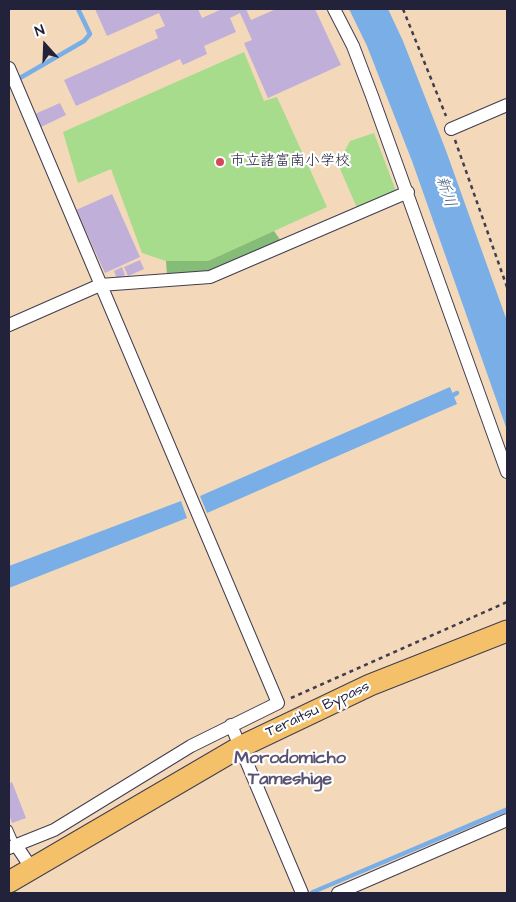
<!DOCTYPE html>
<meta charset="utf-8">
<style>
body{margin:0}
#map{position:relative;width:516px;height:902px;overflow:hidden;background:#f3d9ba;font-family:"Architects Daughter",sans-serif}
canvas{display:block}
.frame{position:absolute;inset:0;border:10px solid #22223b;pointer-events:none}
.north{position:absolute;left:20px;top:20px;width:50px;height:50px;-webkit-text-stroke:4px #fff;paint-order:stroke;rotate:340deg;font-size:14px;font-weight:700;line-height:20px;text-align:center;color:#22223b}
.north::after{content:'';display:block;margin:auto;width:18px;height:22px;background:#22223b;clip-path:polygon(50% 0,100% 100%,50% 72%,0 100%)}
</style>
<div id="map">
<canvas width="516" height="902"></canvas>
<div class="frame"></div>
<div class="north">N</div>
</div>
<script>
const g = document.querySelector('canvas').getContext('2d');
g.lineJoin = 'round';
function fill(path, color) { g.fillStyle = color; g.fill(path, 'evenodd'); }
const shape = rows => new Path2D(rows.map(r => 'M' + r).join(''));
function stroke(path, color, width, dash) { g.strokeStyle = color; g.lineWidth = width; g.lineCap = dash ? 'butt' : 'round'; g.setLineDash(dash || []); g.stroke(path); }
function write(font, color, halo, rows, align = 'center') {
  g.font = font + ' "Architects Daughter","Klee One",sans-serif'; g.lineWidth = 4.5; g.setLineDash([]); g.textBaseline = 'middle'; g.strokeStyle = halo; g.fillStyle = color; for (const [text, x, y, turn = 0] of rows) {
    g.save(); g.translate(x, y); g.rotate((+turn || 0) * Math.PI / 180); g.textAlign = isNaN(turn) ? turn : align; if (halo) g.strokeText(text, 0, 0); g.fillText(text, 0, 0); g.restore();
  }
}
fill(shape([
 [244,52,264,101,277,97,327,207,208,261,166,261,142,253,111,169,78,183,63,132],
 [374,133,396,191,357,208,338,164,350,141]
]), '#a7dc8c');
fill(shape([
 [274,231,281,241,208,273,167,276,166,261,208,261]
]), '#85bc78');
fill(shape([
 [349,9,388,9,403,41,445,148,507,321,507,430,412,161,367,46],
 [450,387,457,404,207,513,200,496],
 [181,501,187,518,9,588,9,566],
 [507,807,507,812,316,893,311,893,310,891]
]), '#79aee7');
stroke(shape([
 [20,78,84,41,90,34,78,9],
 [448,398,457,393]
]), '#79aee7', 4.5);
fill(shape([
 [95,9,198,9,202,18,222,9,246,9,251,20,276,9,315,9,341,65,268,98,244,43,252,40,240,13,230,18,236,32,204,46,207,54,183,65,180,59,76,106,64,80,158,38,155,30,165,26,159,13,107,36],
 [60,103,66,115,41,127,35,114],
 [112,194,140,257,105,273,76,210],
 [140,260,144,269,128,276,124,267],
 [122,267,125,275,117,279,114,271],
 [12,782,26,818,12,823,9,814,9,784]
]), '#c0afd8');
const service = shape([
 [9,829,16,845]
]);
const minor = shape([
 [334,9,353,46,372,96,507,472],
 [9,68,278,703,191,746,54,830,9,848],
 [451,129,507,105],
 [9,325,100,285,210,277,408,192],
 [231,725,302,893],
 [16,845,32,869],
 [338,893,507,820]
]);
const trunk = shape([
 [9,882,240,747,370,685,507,631]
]);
stroke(service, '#413d4e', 8);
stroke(minor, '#413d4e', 14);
stroke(trunk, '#413d4e', 23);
stroke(shape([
 [403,9,446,116],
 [455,140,507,287],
 [291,698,507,602]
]), '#413d4e', 2.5, [4, 4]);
stroke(service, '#fff', 6);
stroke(minor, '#fff', 12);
stroke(trunk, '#f4c16a', 21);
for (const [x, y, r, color] of [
 [220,162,5,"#d1495b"]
]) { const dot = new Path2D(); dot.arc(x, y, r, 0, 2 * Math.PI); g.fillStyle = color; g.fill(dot); stroke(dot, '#fff', 2); }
write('15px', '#22223b', '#fff', [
 ["市立諸富南小学校",230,162]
], 'left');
write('15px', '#22223b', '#fff', [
 ["Teraitsu Bypass",318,710,-25]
]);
write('italic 16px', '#455a80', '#fff', [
 ["新川",445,192,72]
]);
write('bold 18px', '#595372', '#fff', [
 ["Morodomicho",290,759],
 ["Tameshige",290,780]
]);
</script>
